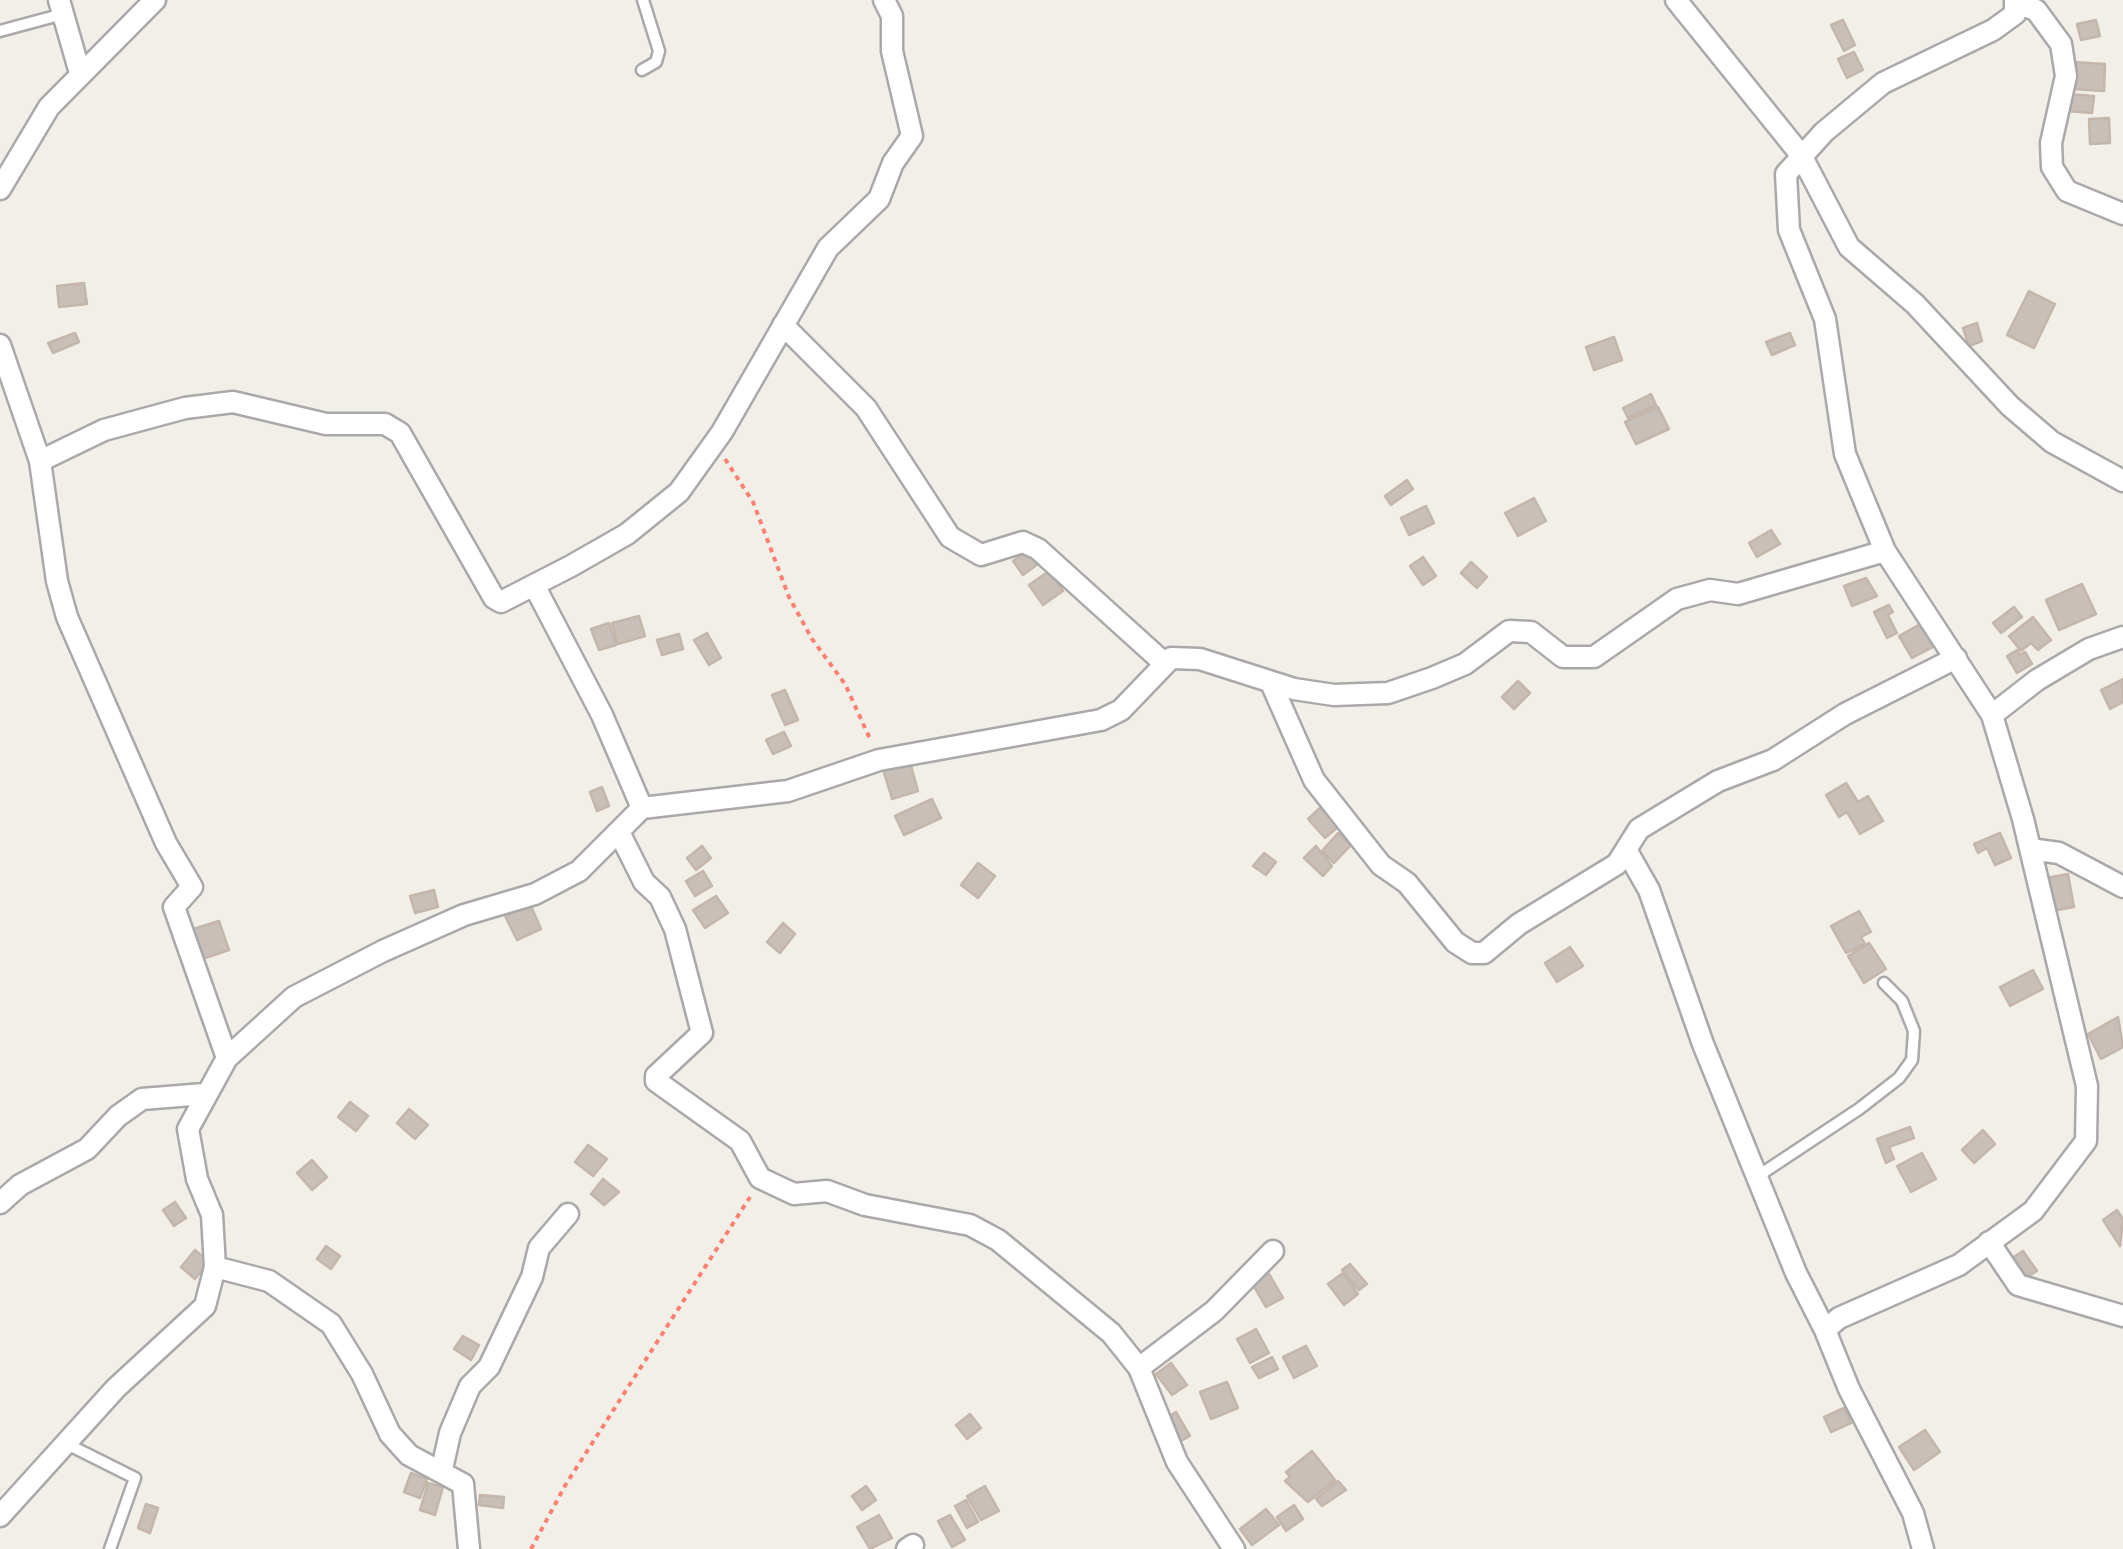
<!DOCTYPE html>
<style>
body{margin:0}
canvas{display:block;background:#f2efe9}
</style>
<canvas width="2123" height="1549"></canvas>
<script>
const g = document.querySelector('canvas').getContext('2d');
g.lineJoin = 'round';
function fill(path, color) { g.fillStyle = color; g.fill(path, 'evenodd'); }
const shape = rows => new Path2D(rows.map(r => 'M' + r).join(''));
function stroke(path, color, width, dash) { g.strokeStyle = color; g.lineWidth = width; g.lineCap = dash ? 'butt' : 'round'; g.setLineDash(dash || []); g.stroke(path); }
const building = shape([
 [1843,20,1855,45,1844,51,1831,25,1843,20],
 [2096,20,2100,36,2081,40,2077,24,2096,20],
 [1854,52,1863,70,1847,78,1838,59,1854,52],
 [2073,62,2105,64,2104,91,2072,89,2073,62],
 [2067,94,2094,96,2092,113,2066,111,2067,94],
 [2109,118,2110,143,2090,144,2089,119,2109,118],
 [84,283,87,304,59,307,57,286,84,283],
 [2029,291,2055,304,2034,348,2007,335,2029,291],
 [1977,323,1982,341,1969,346,1963,328,1977,323],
 [75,333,79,342,53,353,48,343,75,333],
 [1790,333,1795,345,1772,355,1766,342,1790,333],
 [1614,337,1622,360,1594,370,1586,347,1614,337],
 [1651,394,1656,405,1628,418,1623,408,1651,394],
 [1658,407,1669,429,1636,444,1625,422,1658,407],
 [1407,480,1413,489,1391,505,1385,496,1407,480],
 [1534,498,1546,521,1518,536,1505,513,1534,498],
 [1426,506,1434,523,1409,535,1401,518,1426,506],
 [1771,530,1780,544,1757,557,1749,543,1771,530],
 [1032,548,1042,561,1023,575,1013,561,1032,548],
 [1423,557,1436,576,1423,585,1410,566,1423,557],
 [1471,562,1487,577,1477,588,1461,573,1471,562],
 [1049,571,1063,591,1043,605,1029,585,1049,571],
 [1866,578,1877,596,1852,606,1844,586,1866,578],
 [2082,584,2096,614,2059,630,2046,600,2082,584],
 [1889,605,1893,612,1888,615,1897,633,1887,638,1874,612,1889,605],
 [2014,607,2022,617,2001,633,1993,623,2014,607],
 [639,616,645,636,618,644,612,623,639,616],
 [2033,617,2051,640,2038,650,2031,643,2021,651,2009,636,2033,617],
 [609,623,616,645,599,650,591,629,609,623],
 [1922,623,1935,646,1912,658,1899,636,1922,623],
 [707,633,721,658,709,665,694,640,707,633],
 [679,634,683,649,662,655,657,640,679,634],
 [2017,650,2020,655,2025,652,2032,664,2017,673,2007,656,2017,650],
 [2123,679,2123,702,2110,709,2101,690,2123,679],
 [1518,681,1530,693,1514,709,1502,697,1518,681],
 [785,690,798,720,785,725,772,695,785,690],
 [784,732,791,746,773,754,766,740,784,732],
 [910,762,918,791,892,799,883,769,910,762],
 [1846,783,1858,802,1868,796,1883,821,1860,834,1847,812,1839,817,1826,795,1846,783],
 [602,787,609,806,597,811,590,792,602,787],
 [932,799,941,818,904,835,895,816,932,799],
 [1322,806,1339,826,1325,838,1308,819,1322,806],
 [1338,833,1351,845,1334,863,1322,851,1338,833],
 [2000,833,2011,858,1995,865,1987,848,1978,853,1974,844,2000,833],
 [702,846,711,858,696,870,687,858,702,846],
 [1316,846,1332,866,1323,876,1304,858,1316,846],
 [1264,853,1276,862,1266,875,1253,866,1264,853],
 [978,863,995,876,978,898,961,885,978,863],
 [703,871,712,886,695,896,686,881,703,871],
 [2068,874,2074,907,2052,911,2046,878,2068,874],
 [434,890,438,907,415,913,410,896,434,890],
 [716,896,728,913,705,928,693,910,716,896],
 [530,904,541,929,517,940,505,916,530,904],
 [1859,911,1871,932,1861,937,1865,944,1846,953,1831,926,1859,911],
 [219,921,229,950,202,959,193,929,219,921],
 [783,923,795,934,780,953,767,942,783,923],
 [1869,943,1886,969,1864,983,1848,956,1869,943],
 [1570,947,1583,966,1557,982,1545,963,1570,947],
 [2033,970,2043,989,2010,1006,2000,987,2033,970],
 [2118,1017,2123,1047,2101,1059,2088,1034,2118,1017],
 [350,1102,368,1116,356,1131,338,1117,350,1102],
 [409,1109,428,1125,415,1139,397,1123,409,1109],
 [1910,1127,1914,1138,1889,1147,1894,1159,1886,1163,1877,1139,1910,1127],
 [1983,1130,1995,1144,1974,1163,1962,1150,1983,1130],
 [588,1145,607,1159,593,1176,575,1162,588,1145],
 [1922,1153,1936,1179,1911,1192,1897,1166,1922,1153],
 [312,1160,327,1177,312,1190,297,1173,312,1160],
 [603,1179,619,1192,604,1205,591,1194,603,1179],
 [175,1202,186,1218,174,1226,163,1210,175,1202],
 [2117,1210,2123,1219,2120,1246,2103,1220,2117,1210],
 [326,1246,340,1256,331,1269,317,1259,326,1246],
 [195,1250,209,1262,195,1279,181,1267,195,1250],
 [2023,1251,2037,1271,2019,1282,2006,1262,2023,1251],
 [1350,1264,1367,1284,1359,1290,1342,1270,1350,1264],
 [1343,1273,1358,1294,1344,1305,1328,1284,1343,1273],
 [1269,1274,1283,1298,1266,1307,1252,1283,1269,1274],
 [1256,1329,1269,1353,1250,1363,1237,1339,1256,1329],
 [463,1336,479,1345,471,1360,454,1349,463,1336],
 [1306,1346,1317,1366,1294,1378,1283,1357,1306,1346],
 [1272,1357,1278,1369,1259,1378,1252,1367,1272,1357],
 [1171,1363,1187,1385,1172,1395,1156,1374,1171,1363],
 [1227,1382,1238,1408,1211,1419,1200,1392,1227,1382],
 [1844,1408,1851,1423,1831,1432,1824,1417,1844,1408],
 [1176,1412,1190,1436,1179,1442,1165,1419,1176,1412],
 [970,1414,981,1428,967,1439,956,1425,970,1414],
 [1925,1430,1940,1452,1914,1470,1899,1447,1925,1430],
 [1312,1451,1335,1480,1308,1502,1285,1481,1290,1477,1286,1472,1312,1451],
 [411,1473,427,1479,420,1498,404,1492,411,1473],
 [1338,1481,1346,1490,1322,1506,1316,1499,1338,1481],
 [428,1483,443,1487,435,1515,420,1510,428,1483],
 [866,1486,876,1500,862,1510,852,1496,866,1486],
 [985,1486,999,1511,981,1520,967,1496,985,1486],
 [480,1495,504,1497,503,1508,479,1505,480,1495],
 [966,1500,978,1522,967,1528,955,1506,966,1500],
 [146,1504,158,1508,150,1533,138,1528,146,1504],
 [1294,1505,1303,1519,1286,1531,1277,1517,1294,1505],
 [1266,1509,1279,1525,1252,1545,1240,1529,1266,1509],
 [879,1515,892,1538,870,1549,857,1527,879,1515],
 [950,1515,965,1540,952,1547,938,1521,950,1515]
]);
fill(building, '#c7bfb8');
stroke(building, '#c4b6ab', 2.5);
const service = shape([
 [0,31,63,14],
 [642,70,656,62,659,51,643,0],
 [1758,1176,1859,1109,1899,1078,1912,1060,1914,1031,1902,1001,1884,983],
 [67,1444,135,1478,110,1549]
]);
const minor = shape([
 [59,0,80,73],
 [1676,0,1801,155,1849,247,1915,304,2010,406,2052,442,2123,481],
 [2015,3,2036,10,2061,44,2066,76,2051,143,2052,167,2067,191,2123,214],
 [0,189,49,107,155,0],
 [783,325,866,408,950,537,981,555,1023,542,1038,549,1164,663],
 [0,345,40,461,57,581,67,617,166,843,192,887,174,907,227,1058],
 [40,461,104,430,185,408,233,402,326,424,385,424,400,433,494,598,501,602,571,566,627,534,679,492,722,432,828,248,879,199,893,163,912,136,892,51,892,16,884,0],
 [534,585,602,715,642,808],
 [1271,683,1314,780,1381,865,1407,883,1455,942,1472,953,1484,953,1519,924,1617,864,1639,829,1718,781,1773,760,1845,714,1956,658],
 [1992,715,2037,680,2089,649,2123,637],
 [619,832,644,882,660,897,675,929,702,1033,656,1076,656,1081,740,1141,760,1178,794,1194,827,1191,865,1205,970,1225,998,1240,1111,1333,1139,1368,1177,1462,1234,1549],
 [2030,849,2059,853,2123,887],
 [1628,853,1649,890,1703,1044,1796,1273,1825,1330],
 [0,1203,20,1185,87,1149,118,1116,142,1099,204,1094],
 [1989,1242,2018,1285,2123,1316],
 [215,1267,269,1281,331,1324,362,1374,390,1434,409,1455,463,1484,469,1549],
 [1139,1368,1214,1311,1273,1251],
 [442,1469,450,1433,470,1386,489,1367,532,1277,539,1248,568,1214],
 [0,1516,116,1388,205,1306,215,1267,212,1215,197,1179,188,1129,227,1058,294,997,383,951,464,915,535,894,579,871,642,808,788,791,879,760,1101,720,1121,710,1171,658,1200,659,1294,689,1334,695,1388,693,1432,678,1465,664,1509,631,1531,632,1563,657,1594,657,1677,599,1710,590,1738,594,1885,551],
 [907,1549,913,1545],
 [1923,1549,1913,1513,1849,1389,1825,1330,1839,1318,1959,1265,2033,1211,2086,1141,2087,1086,2023,819,1992,715,1885,551,1845,454,1825,319,1789,230,1786,174,1824,132,1883,83,1993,30,2015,14,2015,0]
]);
stroke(service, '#a9a9a9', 15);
stroke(minor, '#a9a9a9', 25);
stroke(shape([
 [725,459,753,502,789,597,812,639,845,684,871,741],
 [531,1549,566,1484,750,1197]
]), '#fa8072', 4, [5, 5]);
stroke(service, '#fff', 10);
stroke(minor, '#fff', 20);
</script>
